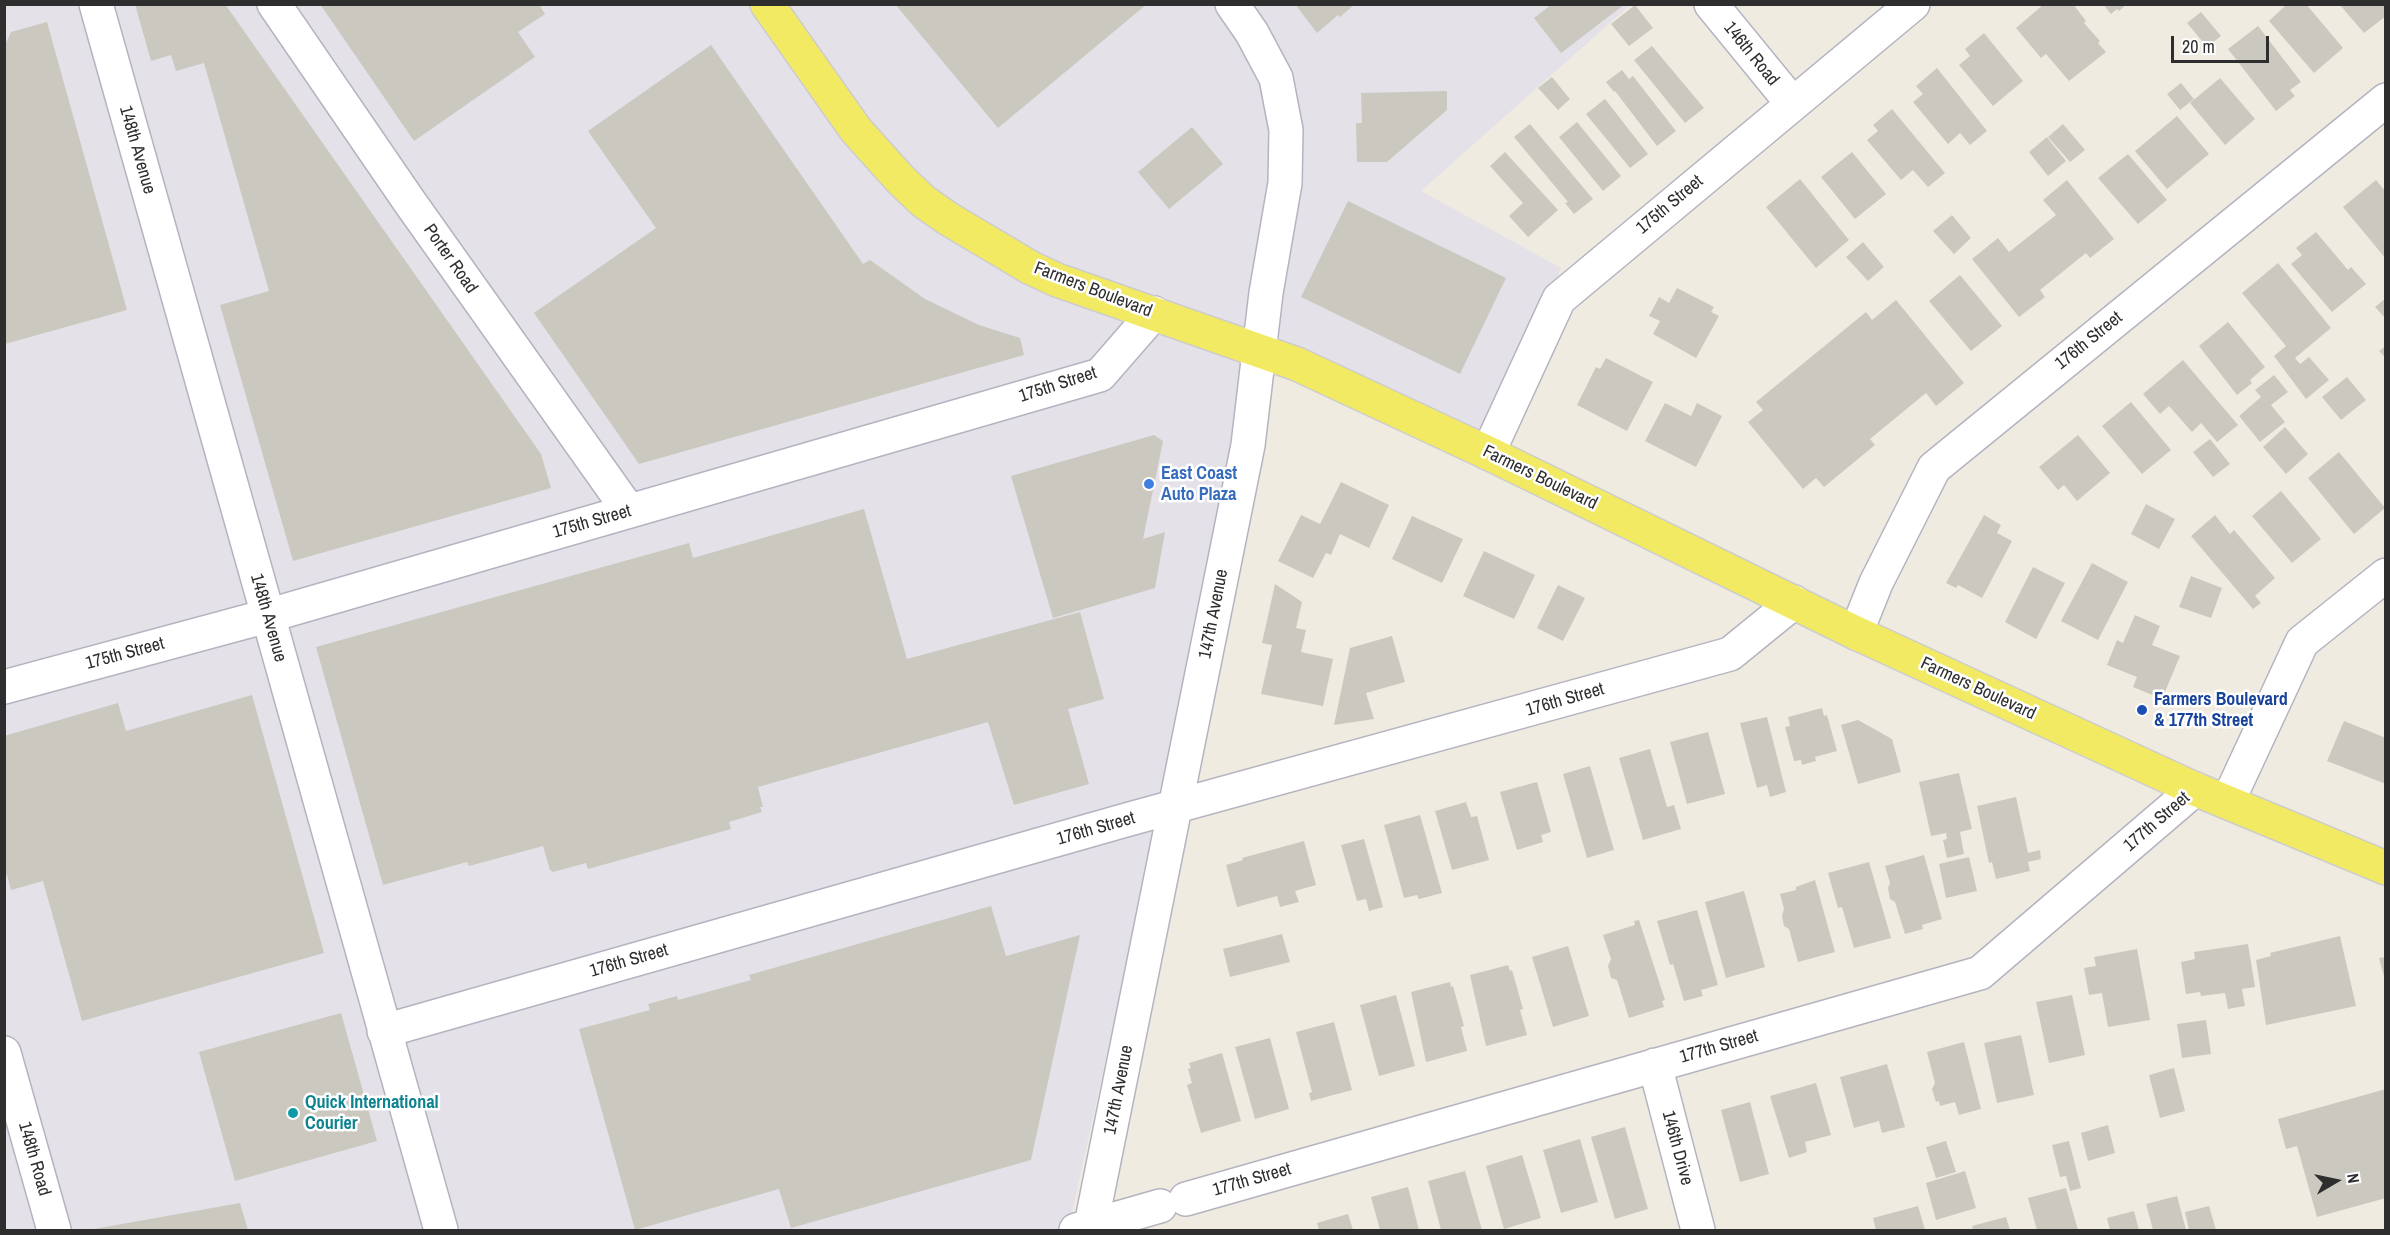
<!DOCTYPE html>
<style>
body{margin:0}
#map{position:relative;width:2390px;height:1235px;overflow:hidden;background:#efebe0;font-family:"Archivo Narrow",sans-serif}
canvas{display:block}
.frame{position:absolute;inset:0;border:6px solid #2e2e2e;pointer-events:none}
.north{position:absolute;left:2306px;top:1151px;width:60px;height:60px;-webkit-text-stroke:4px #fff;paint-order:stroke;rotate:81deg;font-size:16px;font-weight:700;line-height:24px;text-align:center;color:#2e2e2e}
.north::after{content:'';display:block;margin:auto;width:21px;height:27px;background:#2e2e2e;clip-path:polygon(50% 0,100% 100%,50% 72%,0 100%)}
.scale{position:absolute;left:2171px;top:36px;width:98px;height:27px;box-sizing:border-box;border:3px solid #2e2e2e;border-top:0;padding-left:8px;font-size:18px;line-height:21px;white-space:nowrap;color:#2e2e2e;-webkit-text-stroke:4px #fff;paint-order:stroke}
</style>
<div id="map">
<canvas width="2390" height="1235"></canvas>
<div class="frame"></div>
<div class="north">N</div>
<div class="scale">20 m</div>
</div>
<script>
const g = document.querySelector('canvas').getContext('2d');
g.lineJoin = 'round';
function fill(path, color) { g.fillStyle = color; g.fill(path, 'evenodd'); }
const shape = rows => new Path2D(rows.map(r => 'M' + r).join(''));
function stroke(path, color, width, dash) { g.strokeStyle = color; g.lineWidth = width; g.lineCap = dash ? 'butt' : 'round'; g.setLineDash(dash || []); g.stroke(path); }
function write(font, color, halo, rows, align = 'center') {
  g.font = font + ' "Archivo Narrow",sans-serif'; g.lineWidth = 5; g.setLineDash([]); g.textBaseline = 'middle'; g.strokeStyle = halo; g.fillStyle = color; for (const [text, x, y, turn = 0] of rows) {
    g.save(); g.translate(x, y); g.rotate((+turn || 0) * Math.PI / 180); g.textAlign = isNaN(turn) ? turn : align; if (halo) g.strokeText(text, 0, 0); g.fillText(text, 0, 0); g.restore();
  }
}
fill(shape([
 [5,5,1630,5,1421,191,1561,268,1479,456,1250,355,1146,877,1068,1230,5,1230]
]), '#e4e1e8');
fill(shape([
 [135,4,225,4,541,454,551,488,293,561,220,305,269,291,204,63,176,71,171,55,151,61],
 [320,4,539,4,545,14,518,32,535,57,414,141],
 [895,4,1147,4,998,128],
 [1295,4,1355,4,1340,17,1338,15,1317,33],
 [1552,4,1625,4,1561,53,1534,18],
 [2044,4,2073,4,2086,21,2084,23,2100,41,2098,43,2106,52,2069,81,2046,54,2041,58,2016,28],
 [2103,4,2127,4,2119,11,2117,9,2111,14],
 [2287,4,2306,4,2343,48,2314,73,2269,21],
 [1635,5,1653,28,1629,46,1611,24],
 [2340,5,2386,5,2386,16,2364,33],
 [2201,12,2221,36,2207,47,2187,23],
 [47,22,127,310,5,344,5,45,11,32],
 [2258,26,2301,82,2290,90,2295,96,2276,111,2228,49],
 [1984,33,2023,81,1993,106,1959,65,1970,56,1965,49],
 [711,45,863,264,870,260,925,299,979,325,1020,338,1024,355,639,464,534,313,656,228,588,131],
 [1652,46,1704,108,1685,123,1634,60],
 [1937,68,1987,131,1970,145,1960,133,1948,144,1913,102,1923,94,1916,86],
 [1622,70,1629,79,1633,76,1676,131,1657,146,1615,91,1614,92,1606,82],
 [1552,77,1570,99,1558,110,1538,88],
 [2220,78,2255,119,2225,145,2190,103],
 [2181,83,2194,99,2180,110,2167,94],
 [1447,91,1447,110,1387,162,1357,162,1356,123,1362,123,1361,93],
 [1605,99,1648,154,1630,168,1586,114],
 [1892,109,1945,173,1928,187,1913,170,1901,180,1867,140,1878,131,1873,125],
 [2177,116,2209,154,2167,189,2135,151],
 [1577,122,1621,176,1603,191,1559,137],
 [1530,124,1593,199,1574,214,1565,203,1568,202,1514,137],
 [2063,124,2085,150,2070,162,2048,137],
 [1192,127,1223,164,1169,209,1138,172],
 [2047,137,2066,161,2048,176,2029,152],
 [1505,152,1558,210,1528,237,1509,216,1523,203,1490,166],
 [1852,152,1886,194,1855,219,1821,177],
 [2128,154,2167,200,2138,224,2098,178],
 [1800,179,1849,240,1816,268,1766,207],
 [2067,180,2114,239,2090,258,2086,253,2040,290,2045,297,2019,317,1972,259,1998,238,2009,252,2056,215,2043,200],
 [2376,180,2386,192,2386,259,2343,207],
 [1348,201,1506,278,1460,374,1301,297],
 [1952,215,1971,238,1954,254,1933,231],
 [2316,232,2348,270,2351,267,2366,284,2332,312,2291,264,2302,255,2296,248],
 [1863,242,1884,267,1868,281,1846,257],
 [2278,263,2331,328,2295,358,2300,364,2309,357,2329,380,2306,399,2274,356,2286,346,2242,293],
 [1960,275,2002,326,1971,351,1929,301],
 [1677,288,1714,307,1711,312,1719,316,1696,358,1653,334,1660,321,1649,316,1655,305,1659,297,1669,303],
 [2386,298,2386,319,2375,307],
 [1896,300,1964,383,1936,406,1926,393,1870,439,1875,445,1824,487,1816,478,1803,489,1748,422,1763,410,1756,402,1866,312,1872,320],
 [2228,322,2265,367,2250,380,2252,383,2237,395,2199,346],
 [2386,346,2386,358,2379,351],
 [1606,358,1653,382,1627,431,1577,405,1596,367,1600,369],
 [2183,360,2238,425,2217,442,2201,423,2192,432,2169,406,2160,414,2143,394],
 [2274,375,2288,392,2271,405,2285,422,2260,442,2239,416,2261,397,2255,390],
 [2347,377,2366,400,2341,420,2322,397],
 [2131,402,2171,450,2142,474,2102,426],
 [1665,403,1691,416,1697,403,1722,416,1696,467,1645,441],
 [2285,427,2308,454,2286,474,2263,447],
 [1154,435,1163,441,1143,539,1165,532,1155,588,1053,618,1011,476],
 [2078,435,2110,473,2077,501,2064,485,2058,490,2039,467],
 [2210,439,2230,464,2213,477,2193,452],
 [2339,452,2385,508,2354,534,2308,478],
 [1341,482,1389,505,1369,548,1340,534,1331,555,1326,553,1313,578,1278,561,1301,515,1320,524],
 [2281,491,2321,539,2292,563,2252,516],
 [2146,504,2175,519,2159,549,2131,534],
 [864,509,907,659,1080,612,1104,699,1068,709,1089,784,1014,805,988,722,758,787,763,807,760,807,762,812,729,822,731,829,588,869,586,863,553,872,550,870,543,846,469,866,467,862,383,885,316,647,689,543,693,558],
 [1984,515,2001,525,1997,533,2012,541,1982,598,1958,585,1956,588,1946,583],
 [2215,515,2230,534,2234,530,2275,578,2255,596,2261,603,2253,609,2191,536],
 [1412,516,1463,539,1442,583,1392,559],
 [1484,551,1535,575,1514,619,1463,596],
 [2092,563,2128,582,2098,640,2061,621],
 [2033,567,2065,583,2036,639,2005,622],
 [2191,576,2222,588,2211,618,2179,607],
 [1275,584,1302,602,1296,628,1306,630,1301,652,1333,659,1323,706,1261,694,1272,645,1262,643],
 [1558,585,1585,598,1563,641,1537,628],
 [2135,615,2160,626,2152,645,2180,656,2162,699,2133,687,2137,677,2107,665,2117,640,2123,643],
 [1392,636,1405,682,1366,693,1374,719,1334,725,1350,648],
 [252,695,324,953,82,1021,43,881,11,890,7,875,4,875,4,736,118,703,126,731],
 [1822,708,1824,716,1827,715,1837,751,1815,757,1816,761,1802,765,1801,760,1794,761,1785,727,1790,726,1788,717],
 [1767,717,1786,792,1770,797,1767,785,1757,788,1740,723],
 [1858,720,1892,739,1901,772,1858,784,1841,725],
 [2344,721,2386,738,2386,784,2327,761],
 [1708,732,1725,794,1687,804,1670,742],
 [1650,749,1667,807,1674,805,1681,829,1643,840,1619,758],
 [1590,766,1614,850,1587,858,1563,774],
 [1959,773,1972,829,1960,832,1964,854,1947,858,1943,840,1947,839,1946,833,1931,836,1919,782],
 [1537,782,1551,832,1541,835,1543,842,1517,850,1500,792],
 [2016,797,2028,853,2040,850,2041,859,2028,862,2030,871,1996,879,1992,862,1989,863,1977,806],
 [1466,802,1471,817,1477,816,1489,860,1452,870,1435,811],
 [1420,815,1442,893,1419,899,1417,895,1404,898,1384,825],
 [1364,839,1383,907,1369,911,1366,899,1357,901,1341,845],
 [1304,841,1316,885,1295,891,1299,902,1280,907,1277,896,1237,907,1226,865,1243,860,1242,858],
 [1924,855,1942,919,1922,925,1923,929,1905,934,1895,902,1890,899,1888,888,1890,883,1885,866],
 [1969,857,1977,891,1946,898,1939,864],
 [1869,862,1891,938,1854,948,1842,907,1838,908,1828,873],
 [1815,880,1835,952,1798,962,1789,929,1784,926,1782,916,1784,909,1780,894,1796,890,1796,887],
 [1744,891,1765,967,1726,978,1705,902],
 [991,906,1006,956,1080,935,1031,1160,791,1228,779,1189,635,1230,579,1029,650,1010,648,1004,677,996,678,1000,751,980,749,975],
 [1697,910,1718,985,1701,990,1703,996,1684,1001,1673,964,1670,965,1657,921],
 [1639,920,1665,1000,1662,1001,1664,1007,1629,1018,1617,980,1611,978,1608,966,1611,959,1603,935,1635,925,1634,921],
 [1282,934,1290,962,1230,977,1223,949],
 [2340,936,2356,1006,2266,1025,2256,960,2271,956,2270,953],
 [2248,944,2255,987,2242,989,2245,1006,2228,1009,2225,993,2201,996,2200,992,2186,994,2181,962,2195,959,2194,952],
 [1568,946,1589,1016,1553,1027,1532,957],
 [2137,949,2150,1020,2108,1027,2102,993,2089,995,2084,968,2096,966,2094,957],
 [2386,957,2386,980,2385,980,2379,958],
 [1508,965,1510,971,1512,970,1523,1009,1520,1010,1527,1035,1486,1046,1470,975],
 [1450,982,1451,987,1453,986,1464,1026,1461,1027,1467,1051,1426,1062,1411,992],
 [1396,995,1415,1066,1379,1076,1360,1005],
 [2072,995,2085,1055,2049,1063,2036,1002],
 [341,1013,377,1141,235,1181,199,1052],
 [2206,1020,2211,1054,2182,1058,2177,1024],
 [1334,1022,1352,1090,1311,1101,1309,1093,1312,1092,1296,1032],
 [2021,1035,2034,1095,1997,1103,1984,1043],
 [1270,1038,1289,1109,1255,1119,1235,1047],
 [1964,1042,1981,1109,1959,1115,1955,1102,1940,1106,1939,1101,1936,1102,1932,1089,1935,1083,1927,1052],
 [1222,1053,1241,1121,1201,1133,1187,1085,1192,1083,1188,1069,1191,1068,1189,1063],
 [1887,1064,1905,1127,1882,1133,1879,1121,1854,1128,1840,1077],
 [2174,1068,2185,1111,2160,1118,2149,1075],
 [1816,1083,1831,1135,1805,1142,1807,1152,1789,1158,1770,1096],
 [2386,1089,2386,1198,2317,1217,2297,1146,2286,1149,2278,1119],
 [1750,1102,1769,1174,1740,1182,1721,1110],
 [2108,1125,2115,1153,2088,1161,2081,1133],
 [1625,1127,1648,1209,1615,1219,1591,1137],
 [1580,1139,1598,1202,1561,1213,1543,1150],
 [1946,1141,1956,1172,1936,1178,1926,1147],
 [2069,1141,2081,1188,2070,1191,2066,1176,2060,1177,2052,1145],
 [1522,1155,1541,1218,1504,1229,1486,1166],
 [1465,1171,1482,1230,1441,1230,1428,1181],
 [1965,1171,1976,1208,1936,1220,1926,1183],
 [1408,1187,1419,1230,1380,1230,1371,1197],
 [2066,1188,2078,1230,2037,1230,2028,1198],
 [2177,1196,2186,1230,2153,1230,2146,1204],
 [240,1203,248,1230,94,1230,94,1229],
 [1918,1206,1925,1230,1876,1230,1873,1218],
 [2209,1206,2216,1230,2189,1230,2185,1212],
 [2134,1211,2139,1230,2110,1230,2107,1218],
 [1348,1214,1353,1230,1319,1230,1317,1223],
 [2006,1217,2010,1230,1973,1230,1972,1226]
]), '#cbc9bf');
const minor = shape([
 [96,4,441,1230],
 [274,4,409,201,629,511],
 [1711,4,1792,103],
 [1488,453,1559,299,1913,4],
 [1856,633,1876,583,1934,468,2386,100],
 [4,687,267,616,1100,375,1154,313],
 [2228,801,2302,642,2386,575],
 [384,1031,1126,820,1730,654,1794,602],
 [4,1053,54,1230],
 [1655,1065,1698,1230],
 [1186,1199,1980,973,2195,789],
 [1076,1230,1160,1206],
 [1090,1230,1248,445,1266,293,1285,183,1286,130,1276,78,1252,33,1232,4]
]);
const major = shape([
 [767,4,856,130,900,179,923,201,947,218,1031,268,1057,280,1297,364,1488,453,1854,632,2195,789,2386,868]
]);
stroke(minor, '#b4b4c1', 36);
stroke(major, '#cdcdcd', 36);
stroke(minor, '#fff', 33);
stroke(major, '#f2ea62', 33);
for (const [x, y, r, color] of [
 [1149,484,6,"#3f7fe0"],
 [2142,710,6,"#1a4fb4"],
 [293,1113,6,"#0f9aa8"]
]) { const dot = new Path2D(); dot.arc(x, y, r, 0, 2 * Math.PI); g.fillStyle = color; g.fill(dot); stroke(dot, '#fff', 2); }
write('18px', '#2e2e2e', '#fff', [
 ["146th Road",1751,54,51],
 ["148th Avenue",137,150,74],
 ["175th Street",1670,205,-40],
 ["Porter Road",450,259,55],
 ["Farmers Boulevard",1093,290,21],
 ["176th Street",2089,341,-39],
 ["175th Street",1058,385,-18],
 ["Farmers Boulevard",1540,478,26],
 ["175th Street",592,522,-16],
 ["147th Avenue",1214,614,-79],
 ["148th Avenue",268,618,74],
 ["175th Street",125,654,-15],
 ["Farmers Boulevard",1978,689,25],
 ["176th Street",1565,700,-16],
 ["177th Street",2157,822,-41],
 ["176th Street",1096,829,-16],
 ["176th Street",629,961,-16],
 ["177th Street",1719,1047,-16],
 ["147th Avenue",1119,1090,-79],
 ["146th Drive",1677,1148,75],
 ["148th Road",34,1159,74],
 ["177th Street",1252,1180,-16]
]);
write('bold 18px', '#366cbe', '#fff', [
 ["East Coast",1161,474],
 ["Auto Plaza",1161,495]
], 'left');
write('bold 18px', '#164399', '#fff', [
 ["Farmers Boulevard",2154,700],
 ["& 177th Street",2154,721]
], 'left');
write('bold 18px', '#0d838f', '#fff', [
 ["Quick International",305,1103],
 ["Courier",305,1124]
], 'left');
</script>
